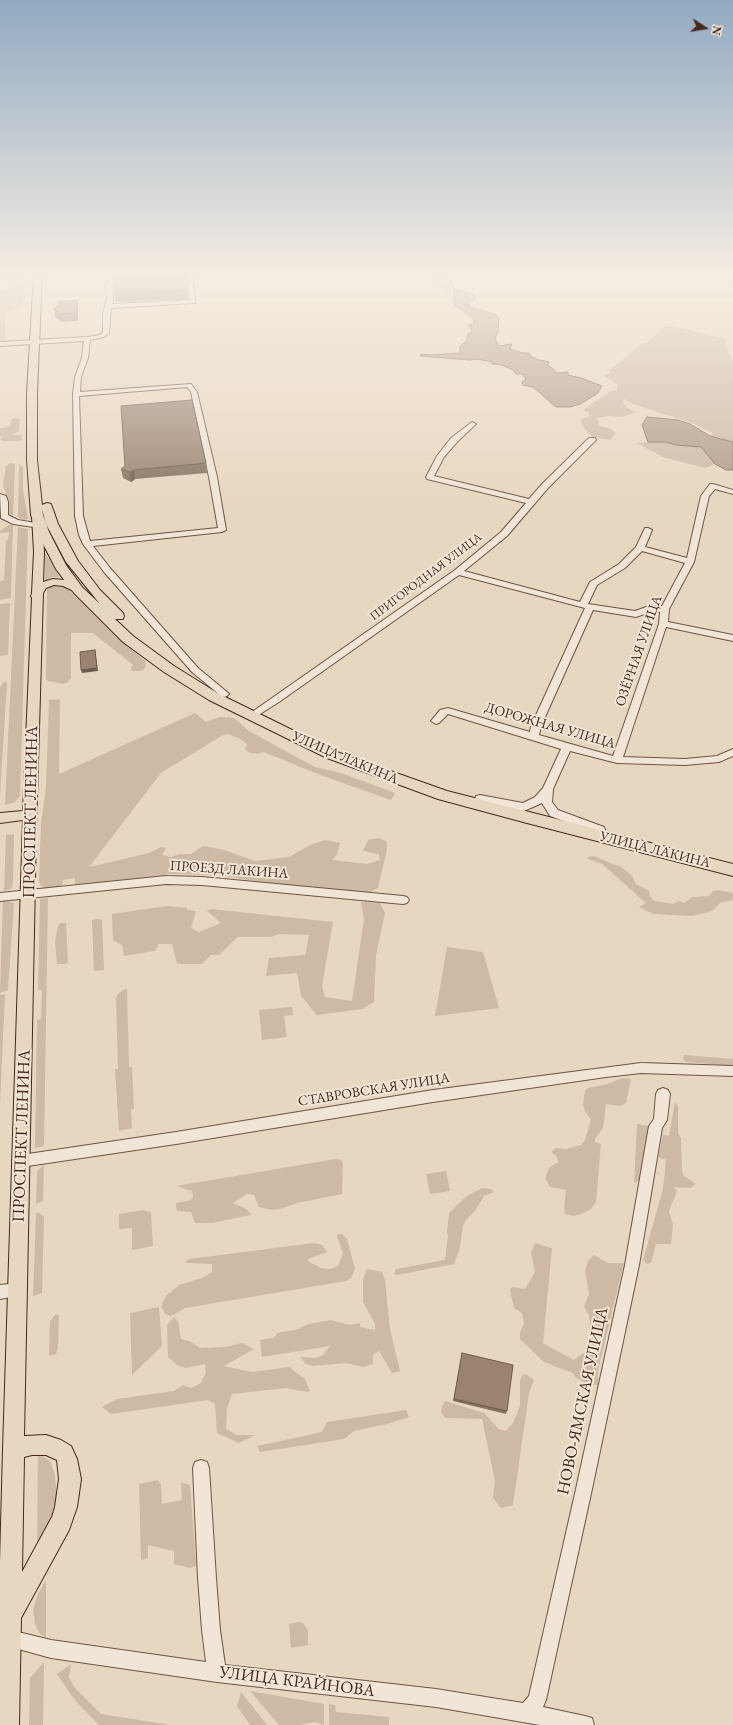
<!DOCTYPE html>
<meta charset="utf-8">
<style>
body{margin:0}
#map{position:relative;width:733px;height:1725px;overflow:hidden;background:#e8d7c0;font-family:"EB Garamond",serif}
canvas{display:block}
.north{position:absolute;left:685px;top:8px;width:40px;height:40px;-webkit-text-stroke:3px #f0e5d6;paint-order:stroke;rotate:102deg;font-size:11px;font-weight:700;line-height:16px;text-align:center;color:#47271a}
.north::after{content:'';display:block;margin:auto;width:14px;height:18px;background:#47271a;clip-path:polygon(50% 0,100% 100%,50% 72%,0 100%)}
</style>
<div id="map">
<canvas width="733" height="1725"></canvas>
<div class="north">N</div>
</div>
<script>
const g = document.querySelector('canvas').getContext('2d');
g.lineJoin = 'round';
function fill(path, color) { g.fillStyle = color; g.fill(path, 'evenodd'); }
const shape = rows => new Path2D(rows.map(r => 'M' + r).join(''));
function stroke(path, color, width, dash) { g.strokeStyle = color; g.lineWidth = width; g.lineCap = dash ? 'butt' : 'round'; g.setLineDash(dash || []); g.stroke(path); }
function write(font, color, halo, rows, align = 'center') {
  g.font = font + ' "EB Garamond",serif'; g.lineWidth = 4; g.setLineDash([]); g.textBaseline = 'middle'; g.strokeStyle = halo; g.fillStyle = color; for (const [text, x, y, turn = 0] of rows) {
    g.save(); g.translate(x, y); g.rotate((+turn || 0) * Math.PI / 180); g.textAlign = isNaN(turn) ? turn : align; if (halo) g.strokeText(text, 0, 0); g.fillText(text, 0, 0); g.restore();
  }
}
fill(shape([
 [0,273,25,273,23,307,5,314,5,340,0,341,0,290,15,288,13,283,0,284],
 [440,273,459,273,456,275,455,279,452,282,448,294,442,292,438,280,428,274],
 [665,326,686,329,725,339,727,349,733,361,733,442,710,436,713,433,692,423,633,404,624,399,623,403,627,408,636,412,623,417,608,416,598,418,599,426,609,428,616,433,610,440,592,437,581,424,582,419,589,417,589,413,583,410,611,391,617,390,618,385,604,376,611,372,609,371,643,343,647,343],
 [15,418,20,419,19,431,12,435,22,435,22,441,2,441,0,439,2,436,0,436,0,428,9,427,12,419],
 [648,442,665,442,676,445,701,447,715,464,705,468,663,457,637,443],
 [10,463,15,464,13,516,8,513,7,498,3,484,6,466],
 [19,464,23,467,23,490,28,519,24,520,18,517],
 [9,525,13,525,11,598,0,600,0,581,4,580,6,541,8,539,9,532,0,533,0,531],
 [18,527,28,529,20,796,15,802,5,805],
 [45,553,62,577,52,577,45,581],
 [52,584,64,585,114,635,145,661,146,665,144,669,140,671,132,671,131,668,133,665,93,633,71,633,71,678,68,682,63,684,48,681,46,679,47,587],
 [10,603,8,655,0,656,0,604],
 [5,681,7,684,0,795,0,687],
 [60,699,59,774,195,713,206,722,219,717,234,718,249,731,315,767,341,773,395,793,391,800,323,776,264,752,257,754,250,753,245,749,247,744,240,739,228,734,223,735,161,773,89,867,149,853,161,847,166,848,162,855,170,857,181,854,191,854,203,846,224,850,255,861,289,857,310,845,325,840,340,843,337,855,332,860,367,864,380,860,379,854,363,851,368,840,378,838,386,841,387,849,378,888,369,893,282,885,217,875,172,874,75,886,75,878,63,880,62,885,59,887,47,889,41,886,39,881,41,824,46,787,49,700],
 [14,834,13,883,11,889,4,891,6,835],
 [594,856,612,864,620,866,632,876,636,884,649,891,650,896,654,901,673,904,679,901,684,903,692,897,709,896,713,891,716,890,733,893,733,900,720,903,712,911,692,916,653,914,639,907,646,903,602,864,588,859,588,857],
 [48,898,44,1146,35,1148,37,1020,41,1019,42,990,38,990,40,899],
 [3,900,14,903,8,990,0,993],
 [361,902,380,903,385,913,376,955,374,1002,362,1009,317,1015,301,996,297,973,266,976,269,958,305,955,309,935,279,934,271,937,238,937,219,955,211,955,202,964,177,964,172,944,159,944,155,951,124,956,122,945,113,940,112,914,166,906,187,908,187,910,196,911,191,928,199,932,221,923,207,911,211,909,333,922,322,986,325,997,352,1001,364,919],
 [97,919,102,920,104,970,94,971,92,920],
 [60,923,66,923,68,962,66,964,57,964,55,941,58,926],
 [447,947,483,952,499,1008,435,1016],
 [125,989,127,989,129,1067,132,1067,134,1109,131,1110,132,1128,119,1131,115,1069,118,1069,116,998,119,993],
 [5,994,0,1105,0,995],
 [292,1007,293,1015,284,1016,287,1037,262,1040,259,1010],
 [684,1055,733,1059,733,1066,686,1062,683,1059],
 [622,1078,631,1079,626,1103,620,1106,606,1104,603,1128,595,1139,595,1142,601,1144,596,1202,591,1209,581,1214,574,1216,565,1214,564,1207,566,1190,550,1187,545,1178,549,1168,558,1162,557,1157,551,1152,556,1148,566,1149,581,1145,585,1140,591,1120,585,1111,583,1105,585,1091,588,1088,607,1084],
 [675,1102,678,1106,678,1133,681,1138,682,1172,684,1176,696,1184,690,1188,674,1187,677,1191,669,1211,673,1225,671,1244,656,1244,651,1263,647,1264,643,1260,663,1189,666,1160,658,1157,663,1135,669,1136],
 [637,1124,654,1127,641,1180,634,1183],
 [336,1159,341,1160,343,1164,342,1194,297,1203,280,1209,272,1210,259,1207,254,1195,247,1194,233,1203,246,1209,251,1214,250,1215,212,1223,195,1223,191,1212,177,1211,176,1203,191,1200,193,1197,192,1191,176,1186],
 [44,1164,43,1201,36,1204,37,1172],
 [446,1171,450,1191,430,1194,426,1174],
 [482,1188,491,1189,494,1192,484,1196,475,1211,466,1220,463,1226,460,1247,454,1264,397,1275,394,1274,396,1269,445,1260,448,1236,447,1232,449,1213,467,1196],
 [143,1210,151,1213,153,1246,132,1250,132,1228,119,1229,119,1214],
 [36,1213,39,1213,44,1217,42,1293,33,1296],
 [338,1234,342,1234,347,1239,355,1269,351,1278,346,1281,185,1308,171,1316,165,1314,161,1306,166,1296,179,1285,202,1278,212,1272,212,1264,188,1263,185,1261,190,1259,314,1243,322,1245,327,1252,308,1259,308,1261,321,1268,330,1269,338,1266,343,1253,337,1237],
 [535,1243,552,1248,543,1343,574,1360,586,1351,591,1335,589,1334,590,1321,589,1315,584,1307,589,1294,585,1271,588,1261,594,1255,608,1263,624,1263,598,1370,598,1385,589,1385,575,1377,573,1373,544,1362,520,1339,520,1332,524,1324,522,1313,514,1308,510,1290,512,1287,525,1289,535,1272,531,1253],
 [367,1269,382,1272,385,1280,390,1329,400,1371,392,1373,379,1351,373,1355,373,1364,363,1367,346,1363,313,1366,306,1364,300,1357,315,1358,323,1355,330,1346,262,1357,260,1340,273,1338,278,1333,298,1329,309,1324,331,1320,351,1325,360,1323,360,1327,375,1330,375,1324,363,1302,363,1279],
 [159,1307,162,1346,132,1375,130,1313],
 [56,1314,59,1315,58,1348,56,1354,49,1356,50,1321],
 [174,1317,178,1322,181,1339,189,1341,200,1348,225,1347,242,1343,254,1349,224,1366,252,1372,289,1367,305,1379,310,1391,307,1392,286,1388,232,1394,227,1409,226,1429,237,1435,255,1435,239,1443,217,1433,215,1404,208,1400,111,1414,102,1407,117,1399,174,1391,183,1385,191,1388,201,1383,206,1372,205,1364,187,1368,178,1366,168,1357,167,1325],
 [523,1374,527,1375,534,1380,529,1393,513,1505,501,1508,493,1498,495,1481,482,1419,445,1418,441,1412,442,1407,445,1401,484,1413,499,1429,506,1431,513,1423,520,1406,520,1380],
 [406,1410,409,1417,387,1424,354,1431,344,1439,260,1452,257,1446,322,1432,327,1422],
 [38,1455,44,1457,50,1461,55,1475,57,1498,51,1518,37,1549],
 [158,1480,161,1485,162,1504,182,1500,181,1482,190,1485,196,1566,189,1568,174,1564,174,1551,148,1545,148,1558,141,1560,139,1484],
 [46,1580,46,1638,40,1634,35,1624,33,1609,38,1594],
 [298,1622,303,1623,308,1630,308,1645,291,1648,289,1624],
 [44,1662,43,1725,29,1725,30,1678],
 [71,1664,69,1678,75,1688,101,1714,170,1725,99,1725,74,1699,57,1674],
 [250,1691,324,1704,324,1725,315,1722,300,1725,279,1725],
 [241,1692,267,1725,250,1725,237,1706],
 [329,1704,335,1705,336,1712,389,1717,389,1725,329,1725]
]), '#cdb9a4');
const water = shape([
 [454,289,474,294,476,298,469,303,470,306,473,308,495,314,499,318,498,331,495,339,499,346,512,344,510,349,523,353,529,353,530,356,539,360,549,362,548,365,558,373,568,372,568,375,581,378,602,386,597,394,580,404,570,407,556,407,533,387,523,385,522,382,526,379,522,374,516,374,513,370,502,365,492,364,492,362,477,359,470,360,420,356,421,354,430,355,460,353,460,346,467,341,467,335,472,331,468,325,474,323,473,319,454,304,454,289],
 [647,417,678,420,690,424,710,436,733,442,733,470,726,470,715,464,701,447,676,445,665,442,648,442,642,425,647,417]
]);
fill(water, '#b19b88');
stroke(water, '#876d5c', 1);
stroke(shape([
 [454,289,451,282,455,273]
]), '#876d5c', 1.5);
const minor = shape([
 [178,273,193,273,195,303,111,308,109,333,104,337,90,340,88,358,81,377,80,392,191,384,197,392,217,477,226,530,222,532,93,546,110,568,198,668,227,692,229,694,227,696,224,697,221,696,192,672,104,572,83,544,79,535,75,516,73,394,75,377,82,358,84,341,0,346,0,342,87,337,100,335,103,332,103,313,107,299,106,284,113,279,128,276,131,278,112,285,113,299,112,304,190,300,187,275,171,277,168,275,178,273],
 [187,387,191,392,209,477,218,528,90,541,83,516,79,396,187,387],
 [472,422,476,424,457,442,444,457,434,476,529,499,542,484,589,438,595,438,596,440,548,488,507,536,464,571,580,602,590,582,619,564,636,547,645,528,648,528,652,530,645,547,687,558,701,496,710,484,713,484,733,490,733,494,715,489,709,496,694,562,669,609,668,622,733,635,733,641,666,627,623,757,685,759,717,756,733,749,733,756,719,762,685,765,617,763,570,751,553,789,552,802,558,810,604,827,605,830,604,833,596,833,550,816,542,803,524,811,480,803,476,802,475,799,476,796,480,795,523,803,535,797,543,788,561,749,448,714,439,723,436,724,431,721,440,710,448,708,530,732,531,726,585,608,459,575,279,702,260,714,254,714,252,712,455,570,501,532,526,503,427,479,426,477,437,456,451,438,472,422],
 [642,551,685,563,662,606,649,606,635,611,588,604,597,585,625,568,642,551],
 [593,610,636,617,650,612,660,612,659,624,613,756,539,735,541,726,593,610],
 [0,494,6,496,8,502,8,515,18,520,41,524,41,528,13,524,1,518,0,494],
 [166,876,202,877,403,896,407,897,409,900,407,903,403,904,202,885,166,884,0,901,0,893,166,876],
 [641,1063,733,1066,733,1076,641,1073,606,1077,433,1102,176,1144,21,1167,16,1165,14,1161,16,1157,21,1155,176,1132,433,1090,641,1063],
 [663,1088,668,1090,670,1094,667,1120,662,1128,639,1265,592,1489,546,1700,543,1707,585,1716,592,1718,594,1725,540,1725,436,1707,217,1682,51,1658,4,1645,1,1639,4,1633,10,1630,51,1640,206,1662,202,1630,198,1578,193,1468,195,1462,201,1460,207,1462,209,1468,216,1578,220,1630,225,1665,436,1689,523,1703,529,1696,576,1489,625,1265,649,1126,654,1119,656,1094,658,1090,663,1088],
 [17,1283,22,1285,24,1290,22,1295,0,1299,0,1285,17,1283]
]);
const major = shape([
 [37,513,42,516,44,552,43,582,53,579,65,580,82,588,83,590,78,593,63,586,54,585,46,588,43,593,36,830,24,1436,46,1435,61,1440,71,1446,77,1459,81,1479,77,1507,69,1530,21,1618,19,1725,0,1725,0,1562,3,1449,23,820,0,823,0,813,23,811,32,598,31,596,32,593,34,552,32,516,37,513],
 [32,1455,46,1455,57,1460,59,1479,55,1507,52,1517,22,1572,24,1457,32,1455]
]);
const highway = shape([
 [34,273,42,273,37,393,37,460,42,505,47,503,51,504,58,524,78,561,100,590,123,613,124,616,123,619,115,619,133,636,174,666,219,694,337,752,447,791,733,864,733,876,527,823,438,799,327,758,209,700,164,672,123,642,74,593,56,569,37,532,31,515,27,460,27,393,34,273],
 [42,509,46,524,66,562,100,604,82,587,66,565,49,532,43,515,42,509]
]);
stroke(minor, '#6f5344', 2);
stroke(major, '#47271a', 2);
stroke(highway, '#47271a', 2);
fill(minor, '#f0e5d6');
fill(major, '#e8d7c0');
fill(highway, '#e8d7c0');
fill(shape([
 [185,273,188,299,116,302,114,294],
 [77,300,78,308,78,321,61,322,55,317,54,309],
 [206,463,207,473,135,479,131,482,123,478,121,469],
 [462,1353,507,1411,506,1414,453,1401]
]), '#857160');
fill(shape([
 [77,300,78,308,78,321,77,313],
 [134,470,135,479,131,482,130,472],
 [95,650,98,671,82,673,81,670]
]), '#6c5c4e');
const building = shape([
 [152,273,185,273,187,290,114,294,114,276,152,273],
 [77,300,77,313,59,314,54,309,58,305,58,302,77,300],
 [192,400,206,463,134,470,130,472,121,469,125,466,121,406,192,400],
 [95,650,97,668,81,670,80,652,95,650],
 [462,1353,513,1365,507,1411,454,1399,462,1353]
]);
fill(building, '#9b8370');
stroke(building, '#6c5c4e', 1);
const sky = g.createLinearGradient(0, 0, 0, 514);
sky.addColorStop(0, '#92aac2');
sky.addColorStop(0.53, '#f5ede3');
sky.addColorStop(1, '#f5ede300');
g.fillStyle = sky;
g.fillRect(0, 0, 733, 514);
write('12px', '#47271a', '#f0e5d6', [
 ["ПРИГОРОДНАЯ УЛИЦА",426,577,-37]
]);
write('14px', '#47271a', '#f0e5d6', [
 ["ОЗЁРНАЯ УЛИЦА",639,651,-71],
 ["ДОРОЖНАЯ УЛИЦА",550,726,16],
 ["УЛИЦА ЛАКИНА",345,758,23],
 ["УЛИЦА ЛАКИНА",655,850,14],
 ["ПРОЕЗД ЛАКИНА",229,870,4],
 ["СТАВРОВСКАЯ УЛИЦА",374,1090,-9]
]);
write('17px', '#47271a', '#f0e5d6', [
 ["ПРОСПЕКТ ЛЕНИНА",31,812,-89],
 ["ПРОСПЕКТ ЛЕНИНА",22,1136,-88],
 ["НОВО-ЯМСКАЯ УЛИЦА",583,1401,-78],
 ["УЛИЦА КРАЙНОВА",297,1682,7]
]);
</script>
